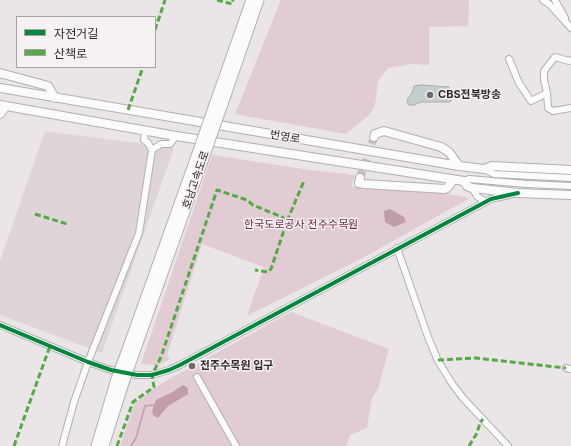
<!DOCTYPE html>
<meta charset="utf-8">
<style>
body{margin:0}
#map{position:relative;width:571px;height:446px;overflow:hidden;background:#eae5e7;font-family:Inter,"Noto Sans KR",sans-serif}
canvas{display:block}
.legend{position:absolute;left:16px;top:16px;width:140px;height:52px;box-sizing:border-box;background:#f8f1f3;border:1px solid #a6a1a2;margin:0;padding:5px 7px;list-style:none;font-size:12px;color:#2b2829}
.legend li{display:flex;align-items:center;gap:8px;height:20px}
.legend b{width:20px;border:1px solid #a6a1a2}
</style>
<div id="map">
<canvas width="571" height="446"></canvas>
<ul class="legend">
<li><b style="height:5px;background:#00873e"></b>자전거길</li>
<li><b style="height:5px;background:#54aa44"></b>산책로</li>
</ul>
</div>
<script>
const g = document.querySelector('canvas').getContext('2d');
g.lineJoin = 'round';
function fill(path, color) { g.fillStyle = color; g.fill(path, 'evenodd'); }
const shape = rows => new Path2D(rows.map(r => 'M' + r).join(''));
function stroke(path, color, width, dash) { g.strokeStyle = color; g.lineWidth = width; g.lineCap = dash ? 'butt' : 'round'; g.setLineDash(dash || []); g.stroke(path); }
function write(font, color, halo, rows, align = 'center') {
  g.font = font + ' Inter,"Noto Sans KR",sans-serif'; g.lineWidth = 3; g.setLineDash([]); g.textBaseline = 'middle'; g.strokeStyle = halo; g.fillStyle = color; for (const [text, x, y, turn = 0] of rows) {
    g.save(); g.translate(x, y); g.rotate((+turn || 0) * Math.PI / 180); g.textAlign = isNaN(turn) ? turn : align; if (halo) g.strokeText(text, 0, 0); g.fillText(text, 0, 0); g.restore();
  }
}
fill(shape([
 [45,131,174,148,102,353,0,315,0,261]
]), '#dfd5d8');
fill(shape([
 [281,0,469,0,468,26,429,27,429,65,412,64,388,68,378,81,375,105,369,115,346,134,235,114],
 [212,155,310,170,355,175,351,187,437,192,470,198,357,261,247,316,264,267,202,244,167,355,170,359,159,365,141,364],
 [291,312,389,349,378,389,372,398,367,428,350,435,346,446,120,446,135,403,162,383]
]), '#e1ccd3');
fill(shape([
 [390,209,404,217,406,222,394,227,385,222,384,211],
 [183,385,188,388,188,394,168,406,158,418,153,415,152,411,156,400,173,392]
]), '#c19ca9');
stroke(shape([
 [131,446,136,438,145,406,154,405]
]), '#c19ca9', 1.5);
const building = shape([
 [421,85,449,87,449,95,452,98,451,101,450,102,421,102,414,105,409,105,407,102,408,98,412,93,414,86,421,85]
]);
fill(building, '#c4cece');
stroke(building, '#adacad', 1);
stroke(shape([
 [360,178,374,137]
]), '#c4bfc1', 8, [8, 4]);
const minor = shape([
 [543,0,549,4,571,28],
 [555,0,565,18],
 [509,59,519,83,531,101,547,93],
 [571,60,569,61,555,57,544,71,544,80,547,93,548,108,553,111,571,108],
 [152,150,161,144,170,144,176,136],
 [484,169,494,174,571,178],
 [464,181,469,179,527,184,571,186],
 [472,188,477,196,485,202],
 [397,248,428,337,438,361,453,385,463,398,508,446],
 [0,325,88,362,111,370,137,375,152,375,169,370,180,365,491,199,513,194],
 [566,368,571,369],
 [197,377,236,446],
 [62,446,74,402,88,362,139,233,152,150,148,143,144,140,145,131]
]);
const major = shape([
 [0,73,48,86,55,98],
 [0,88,459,166,484,169,492,166,571,170],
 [0,105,176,136,464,181,467,186,472,188,518,193,571,195],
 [0,114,6,106],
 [374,137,375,134,384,131,441,147,449,152,459,166],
 [360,178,359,183,364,184,445,189,447,188,453,180]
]);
const highway = shape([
 [215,102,251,0],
 [223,104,259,0],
 [125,355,195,159],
 [132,360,203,161],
 [96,446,116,379],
 [104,446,124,383]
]);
stroke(minor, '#b2afb1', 8);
stroke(major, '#b2afb1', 10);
stroke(highway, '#b2afb1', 11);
stroke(minor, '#fcfbfb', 6);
stroke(major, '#fcfbfb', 8);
stroke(highway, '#fcfbfb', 9);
const highwayBridge = shape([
 [195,159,215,102],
 [203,161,223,104],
 [116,379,125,355],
 [124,383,132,360]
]);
stroke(highwayBridge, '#b2afb1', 11, []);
stroke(highwayBridge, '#fcfbfb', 9);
stroke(shape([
 [217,0,232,4,233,0],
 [155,30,165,0],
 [128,110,143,67],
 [35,214,67,224],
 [287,221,304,181],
 [438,360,476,358,566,368],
 [14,446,50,346],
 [117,446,133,402,154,387,152,375,161,357,217,190,247,200,253,205,282,217,287,221,271,269,268,272,255,270],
 [469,446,477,433,480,423,483,419]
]), '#54aa44', 3, [6, 3]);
stroke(shape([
 [0,325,88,362,111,370,137,375,152,375,169,370,180,365,491,199,518,193]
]), '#00873e', 4);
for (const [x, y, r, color] of [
 [430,95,4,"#6e6a6c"],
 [192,366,4,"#6e6a6c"]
]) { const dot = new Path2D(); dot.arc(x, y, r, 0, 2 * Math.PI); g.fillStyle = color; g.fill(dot); stroke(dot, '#f8f1f3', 1.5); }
write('bold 11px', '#2b2829', '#f8f1f3', [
 ["CBS전북방송",438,95],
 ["전주수목원 입구",200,366]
], 'left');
write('11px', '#2b2829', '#f8f1f3', [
 ["번영로",285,137,10],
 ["호남고속도로",196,180,-71]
]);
write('11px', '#6b2a44', '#f8f1f3', [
 ["한국도로공사 전주수목원",301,225]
]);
</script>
